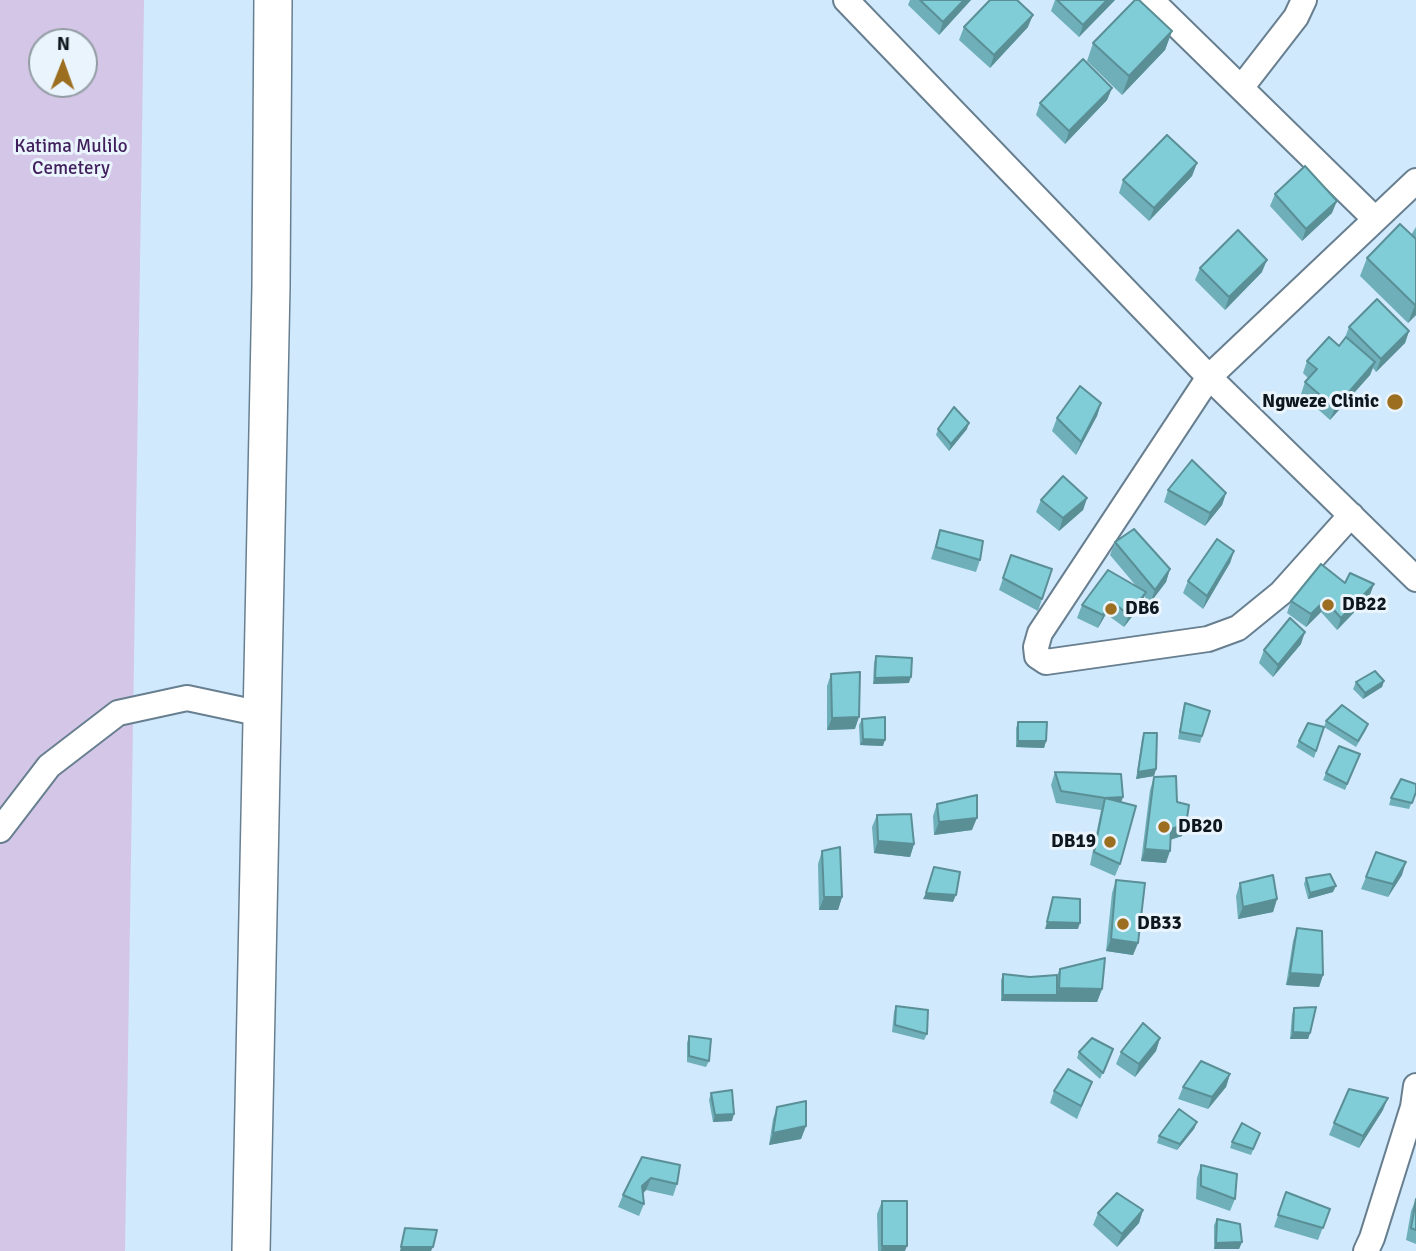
<!DOCTYPE html>
<style>
body{margin:0}
#map{position:relative;width:1416px;height:1251px;overflow:hidden;background:#d0e9fd;font-family:Signika,sans-serif}
canvas{display:block}
.north{position:absolute;left:28px;top:28px;width:70px;height:70px;box-sizing:border-box;background:#eaf4fc;border:2px solid #929ca3;border-radius:50%;rotate:1deg;font-size:19px;font-weight:700;line-height:28px;text-align:center;color:#0e171e}
.north::after{content:'';display:block;margin:auto;width:24px;height:32px;background:#9c6e1f;clip-path:polygon(50% 0,100% 100%,50% 72%,0 100%)}
</style>
<div id="map">
<canvas width="1416" height="1251"></canvas>
<div class="north">N</div>
</div>
<script>
const g = document.querySelector('canvas').getContext('2d');
g.lineJoin = 'round';
function fill(path, color) { g.fillStyle = color; g.fill(path, 'evenodd'); }
const shape = rows => new Path2D(rows.map(r => 'M' + r).join(''));
function stroke(path, color, width, dash) { g.strokeStyle = color; g.lineWidth = width; g.lineCap = dash ? 'butt' : 'round'; g.setLineDash(dash || []); g.stroke(path); }
function write(font, color, halo, rows, align = 'center') {
  g.font = font + ' Signika,sans-serif'; g.lineWidth = 6; g.setLineDash([]); g.textBaseline = 'middle'; g.strokeStyle = halo; g.fillStyle = color; for (const [text, x, y, turn = 0] of rows) {
    g.save(); g.translate(x, y); g.rotate((+turn || 0) * Math.PI / 180); g.textAlign = isNaN(turn) ? turn : align; if (halo) g.strokeText(text, 0, 0); g.fillText(text, 0, 0); g.restore();
  }
}
fill(shape([
 [0,0,144,0,125,1251,0,1251],
 [42,42,84,42,84,84,42,84]
]), '#d4c6e6');
const minor = shape([
 [846,0,1209,377,1416,579],
 [1151,0,1375,219],
 [1241,88,1296,17,1304,0],
 [1351,515,1281,593,1238,628,1208,639,1046,662,1037,656,1036,647,1040,633,1209,377,1416,181],
 [0,830,49,766,118,713,187,698,262,714],
 [1366,1251,1372,1238,1413,1107,1416,1086]
]);
const highway = shape([
 [251,1251,271,286,273,0]
]);
stroke(minor, '#687f90', 28);
stroke(highway, '#687f90', 40);
stroke(minor, '#fff', 24);
stroke(highway, '#fff', 37);
fill(shape([
 [910,0,971,0,939,35,908,5],
 [1055,0,1115,0,1079,37,1051,11],
 [964,27,1028,27,990,68,959,40],
 [1172,31,1165,50,1122,95,1087,61,1093,43],
 [1112,88,1107,100,1065,144,1036,115,1040,103],
 [1197,163,1192,176,1149,221,1119,193,1123,180],
 [1275,194,1332,213,1302,241,1270,206],
 [1416,227,1416,315,1408,323,1360,276,1367,258,1411,235],
 [1200,268,1262,272,1225,310,1195,280],
 [1349,327,1409,331,1405,343,1376,372,1373,368,1370,375,1330,420,1301,394,1305,382,1308,378,1303,373,1307,361,1339,346,1344,340],
 [1101,403,1097,416,1076,455,1052,431,1057,418],
 [938,429,967,429,949,451,936,435],
 [1168,490,1226,493,1222,505,1205,526,1164,502],
 [1087,498,1083,510,1059,531,1036,512,1041,500],
 [940,530,980,560,976,572,931,559],
 [1115,542,1170,569,1166,582,1150,603,1144,596,1141,605,1124,627,1106,614,1098,628,1077,618,1082,605,1137,587,1110,555],
 [1234,551,1230,563,1203,609,1183,593,1188,581],
 [1011,555,1052,569,1038,611,999,590],
 [1345,583,1374,584,1369,597,1337,630,1321,612,1306,627,1287,613,1291,601],
 [1301,644,1273,677,1259,663,1264,650],
 [876,656,909,683,873,684,874,663],
 [831,674,855,729,827,730,827,686],
 [1384,681,1382,687,1363,699,1353,689,1356,682],
 [1185,703,1210,711,1200,743,1178,739,1183,709],
 [862,719,883,746,860,745,859,725],
 [1326,721,1368,724,1366,730,1356,747,1324,727,1314,758,1296,747,1299,741,1324,727],
 [1018,722,1046,741,1044,748,1016,747,1016,728],
 [1144,733,1156,769,1154,776,1136,779,1142,739],
 [1360,754,1345,790,1323,780,1326,773],
 [1055,772,1123,797,1121,802,1120,864,1115,876,1090,865,1101,810,1056,803,1051,785],
 [1154,777,1177,802,1182,836,1170,840,1166,863,1141,861,1150,790],
 [1416,792,1409,809,1389,805,1391,798],
 [937,804,972,830,934,835,933,816],
 [877,815,914,844,910,857,874,853,872,827],
 [822,851,842,897,838,910,819,910,818,864],
 [1402,875,1388,897,1361,889,1366,877],
 [1306,878,1333,892,1308,899,1304,884],
 [1116,880,1138,943,1133,955,1106,951,1112,893],
 [1240,883,1277,899,1273,912,1238,919,1236,896],
 [1297,928,1323,975,1319,987,1286,985,1293,941],
 [1060,969,1102,989,1097,1002,1001,1001,1001,980,1003,974,1030,977,1057,975],
 [896,1006,927,1034,924,1040,892,1032,894,1012],
 [1294,1008,1310,1033,1308,1039,1290,1039,1292,1015],
 [689,1036,709,1061,706,1067,687,1062,687,1043],
 [1160,1038,1156,1051,1135,1077,1116,1064,1121,1052],
 [1113,1049,1100,1079,1077,1058,1079,1052],
 [1230,1074,1226,1087,1208,1109,1178,1099,1183,1087],
 [1092,1082,1077,1119,1050,1103,1054,1091],
 [711,1093,732,1121,713,1122,709,1100],
 [777,1107,806,1126,801,1139,769,1145,773,1119],
 [1383,1110,1359,1148,1329,1135,1334,1123],
 [1197,1122,1194,1129,1177,1150,1157,1143,1159,1136],
 [1260,1133,1251,1155,1230,1148,1232,1142],
 [642,1157,677,1184,673,1196,646,1190,643,1194,644,1204,639,1216,618,1207,623,1195],
 [1201,1165,1235,1199,1230,1211,1196,1199,1197,1178],
 [1286,1192,1330,1209,1318,1240,1274,1227],
 [1416,1199,1416,1244,1406,1240,1411,1211],
 [882,1201,905,1251,878,1251,877,1214],
 [1143,1210,1139,1223,1117,1247,1093,1225,1098,1213],
 [1217,1219,1242,1242,1239,1249,1214,1249,1214,1225]
]), '#6eafb9');
fill(shape([
 [964,0,971,0,939,35,943,22],
 [1107,0,1115,0,1079,37,1083,25],
 [1033,15,1028,27,990,68,994,55],
 [1172,31,1165,50,1122,95,1129,76],
 [1112,88,1107,100,1065,144,1069,131],
 [1197,163,1192,176,1149,221,1154,208],
 [1337,201,1332,213,1302,241,1306,229],
 [1267,260,1262,272,1225,310,1229,297],
 [1416,304,1416,315,1408,323,1415,305],
 [1409,331,1405,343,1376,372,1381,359],
 [1375,362,1370,375,1330,420,1335,408],
 [1101,403,1097,416,1076,455,1081,442],
 [969,423,967,429,949,451,951,444],
 [1226,493,1222,505,1205,526,1210,513],
 [1087,498,1083,510,1059,531,1063,518],
 [1234,551,1230,563,1203,609,1207,596],
 [1170,569,1166,582,1150,603,1155,590],
 [1374,584,1369,597,1337,630,1341,618],
 [1146,592,1141,605,1124,627,1129,615],
 [1325,600,1321,612,1306,627,1311,614],
 [1111,601,1106,614,1098,628,1103,615],
 [1305,632,1301,644,1273,677,1278,665],
 [911,677,909,683,873,684,875,678],
 [1384,681,1382,687,1363,699,1365,693],
 [859,717,855,729,827,730,832,718],
 [863,739,885,740,883,746,860,745],
 [1018,741,1046,741,1044,748,1016,747],
 [1156,769,1154,776,1136,779,1138,772],
 [1123,797,1118,810,1105,798],
 [977,818,972,830,934,835,939,822],
 [1186,824,1182,836,1166,841,1171,829],
 [878,841,914,844,910,857,874,853],
 [1145,849,1170,851,1166,863,1141,861],
 [1406,862,1402,875,1388,897,1393,884],
 [1336,886,1333,892,1308,899,1310,893],
 [926,893,956,895,953,902,923,899],
 [824,897,842,897,838,910,819,910],
 [1277,899,1273,912,1238,919,1243,907],
 [1047,922,1080,923,1078,929,1045,929],
 [1111,939,1138,943,1133,955,1106,951],
 [1290,973,1323,975,1319,987,1286,985],
 [1059,988,1102,989,1097,1002,1001,1001,1003,995,1057,995],
 [1293,1032,1310,1033,1308,1039,1290,1039],
 [1160,1038,1156,1051,1135,1077,1139,1064],
 [1230,1074,1226,1087,1208,1109,1212,1097],
 [1388,1098,1383,1110,1359,1148,1363,1136],
 [734,1114,732,1121,713,1122,715,1115],
 [1197,1122,1194,1129,1177,1150,1180,1144],
 [806,1126,801,1139,769,1145,773,1133],
 [651,1178,646,1190,637,1199,642,1186],
 [1143,1210,1139,1223,1117,1247,1122,1234],
 [1242,1242,1239,1249,1214,1249,1216,1243],
 [882,1246,907,1246,905,1251,881,1251],
 [401,1247,433,1247,431,1251,400,1251]
]), '#5a8f96');
const building = shape([
 [920,0,964,0,943,22,920,0],
 [990,0,1017,0,1033,15,994,55,964,27,990,0],
 [1057,0,1107,0,1083,25,1057,0],
 [1135,0,1139,0,1172,31,1129,76,1093,43,1135,0],
 [1083,59,1112,88,1069,131,1040,103,1083,59],
 [1167,135,1197,163,1154,208,1123,180,1167,135],
 [1305,166,1337,201,1306,229,1275,194,1305,166],
 [1400,224,1416,239,1416,304,1415,305,1367,258,1400,224],
 [1238,230,1267,260,1229,297,1200,268,1238,230],
 [1377,299,1409,331,1381,359,1349,327,1377,299],
 [1329,337,1339,346,1346,337,1375,362,1335,408,1305,382,1317,369,1307,361,1329,337],
 [1080,386,1101,403,1081,442,1057,418,1080,386],
 [954,407,969,423,951,444,938,429,954,407],
 [1192,460,1226,493,1210,513,1168,490,1192,460],
 [1063,476,1087,498,1063,518,1041,500,1063,476],
 [1134,529,1170,569,1155,590,1115,542,1134,529],
 [940,530,983,541,980,560,936,547,940,530],
 [1217,539,1234,551,1207,596,1188,581,1217,539],
 [1011,555,1052,569,1042,599,1003,578,1011,555],
 [1321,564,1345,583,1350,573,1374,584,1341,618,1325,600,1311,614,1291,601,1321,564],
 [1108,570,1146,592,1129,615,1111,601,1103,615,1082,605,1108,570],
 [1290,618,1305,632,1278,665,1264,650,1290,618],
 [876,656,912,658,911,677,875,678,876,656],
 [1375,671,1384,681,1365,693,1356,682,1375,671],
 [860,672,859,717,832,718,831,674,860,672],
 [1185,703,1210,711,1202,736,1180,732,1185,703],
 [1342,705,1368,724,1358,741,1326,721,1342,705],
 [885,717,885,740,863,739,862,719,885,717],
 [1018,722,1047,722,1046,741,1018,741,1018,722],
 [1308,723,1324,727,1316,751,1299,741,1308,723],
 [1144,733,1157,733,1156,769,1138,772,1144,733],
 [1339,746,1360,754,1347,784,1326,773,1339,746],
 [1055,772,1121,774,1123,797,1105,798,1061,791,1055,772],
 [1176,776,1177,802,1189,805,1186,824,1171,829,1170,851,1145,849,1154,777,1176,776],
 [1401,779,1416,784,1416,792,1412,803,1391,798,1401,779],
 [977,795,977,818,939,822,937,804,977,795],
 [1105,798,1136,806,1120,864,1094,852,1105,798],
 [911,814,914,844,878,841,877,815,911,814],
 [840,847,842,897,824,897,822,851,840,847],
 [1376,852,1406,862,1393,884,1366,877,1376,852],
 [934,867,960,872,956,895,926,893,934,867],
 [1330,874,1336,886,1310,893,1306,878,1330,874],
 [1273,875,1277,899,1243,907,1240,883,1273,875],
 [1116,880,1145,883,1138,943,1111,939,1116,880],
 [1053,897,1080,899,1080,923,1047,922,1053,897],
 [1297,928,1322,931,1323,975,1290,973,1297,928],
 [1105,958,1102,989,1059,988,1060,969,1105,958],
 [1003,974,1030,977,1057,975,1057,995,1003,995,1003,974],
 [896,1006,928,1010,927,1034,895,1025,896,1006],
 [1316,1007,1310,1033,1293,1032,1294,1008,1316,1007],
 [1143,1023,1160,1038,1139,1064,1121,1052,1143,1023],
 [689,1036,711,1039,709,1061,689,1056,689,1036],
 [1092,1038,1113,1049,1103,1073,1079,1052,1092,1038],
 [1201,1061,1230,1074,1212,1097,1183,1087,1201,1061],
 [1068,1069,1092,1082,1081,1106,1054,1091,1068,1069],
 [1349,1089,1388,1098,1363,1136,1334,1123,1349,1089],
 [732,1090,734,1114,715,1115,711,1093,732,1090],
 [806,1101,806,1126,773,1133,777,1107,806,1101],
 [1179,1109,1197,1122,1180,1144,1159,1136,1179,1109],
 [1242,1123,1260,1133,1253,1149,1232,1142,1242,1123],
 [642,1157,680,1165,677,1184,651,1178,642,1186,644,1204,623,1195,642,1157],
 [1201,1165,1237,1174,1235,1199,1201,1186,1201,1165],
 [1286,1192,1330,1209,1323,1228,1278,1215,1286,1192],
 [1117,1193,1143,1210,1122,1234,1098,1213,1117,1193],
 [1416,1199,1416,1230,1411,1228,1416,1199],
 [882,1201,907,1201,907,1246,882,1246,882,1201],
 [1217,1219,1240,1224,1242,1242,1216,1243,1217,1219],
 [405,1228,437,1230,433,1247,401,1247,405,1228]
]);
fill(building, '#80ccd7');
stroke(building, '#5a8f96', 2);
for (const [x, y, r, color] of [
 [1395,402,9,"#9c6e1f"],
 [1328,605,7,"#9c6e1f"],
 [1111,609,7,"#9c6e1f"],
 [1164,827,7,"#9c6e1f"],
 [1110,842,7,"#9c6e1f"],
 [1123,924,7,"#9c6e1f"]
]) { const dot = new Path2D(); dot.arc(x, y, r, 0, 2 * Math.PI); g.fillStyle = color; g.fill(dot); stroke(dot, '#eaf4fc', 2.5); }
write('19px', '#401f5c', '#eaf4fc', [
 ["Katima Mulilo",71,147],
 ["Cemetery",71,169]
]);
write('bold 19px', '#0e171e', '#eaf4fc', [
 ["Ngweze Clinic",1379,402,"right"],
 ["DB22",1342,605],
 ["DB6",1125,609],
 ["DB20",1178,827],
 ["DB19",1096,842,"right"],
 ["DB33",1137,924]
], 'left');
</script>
